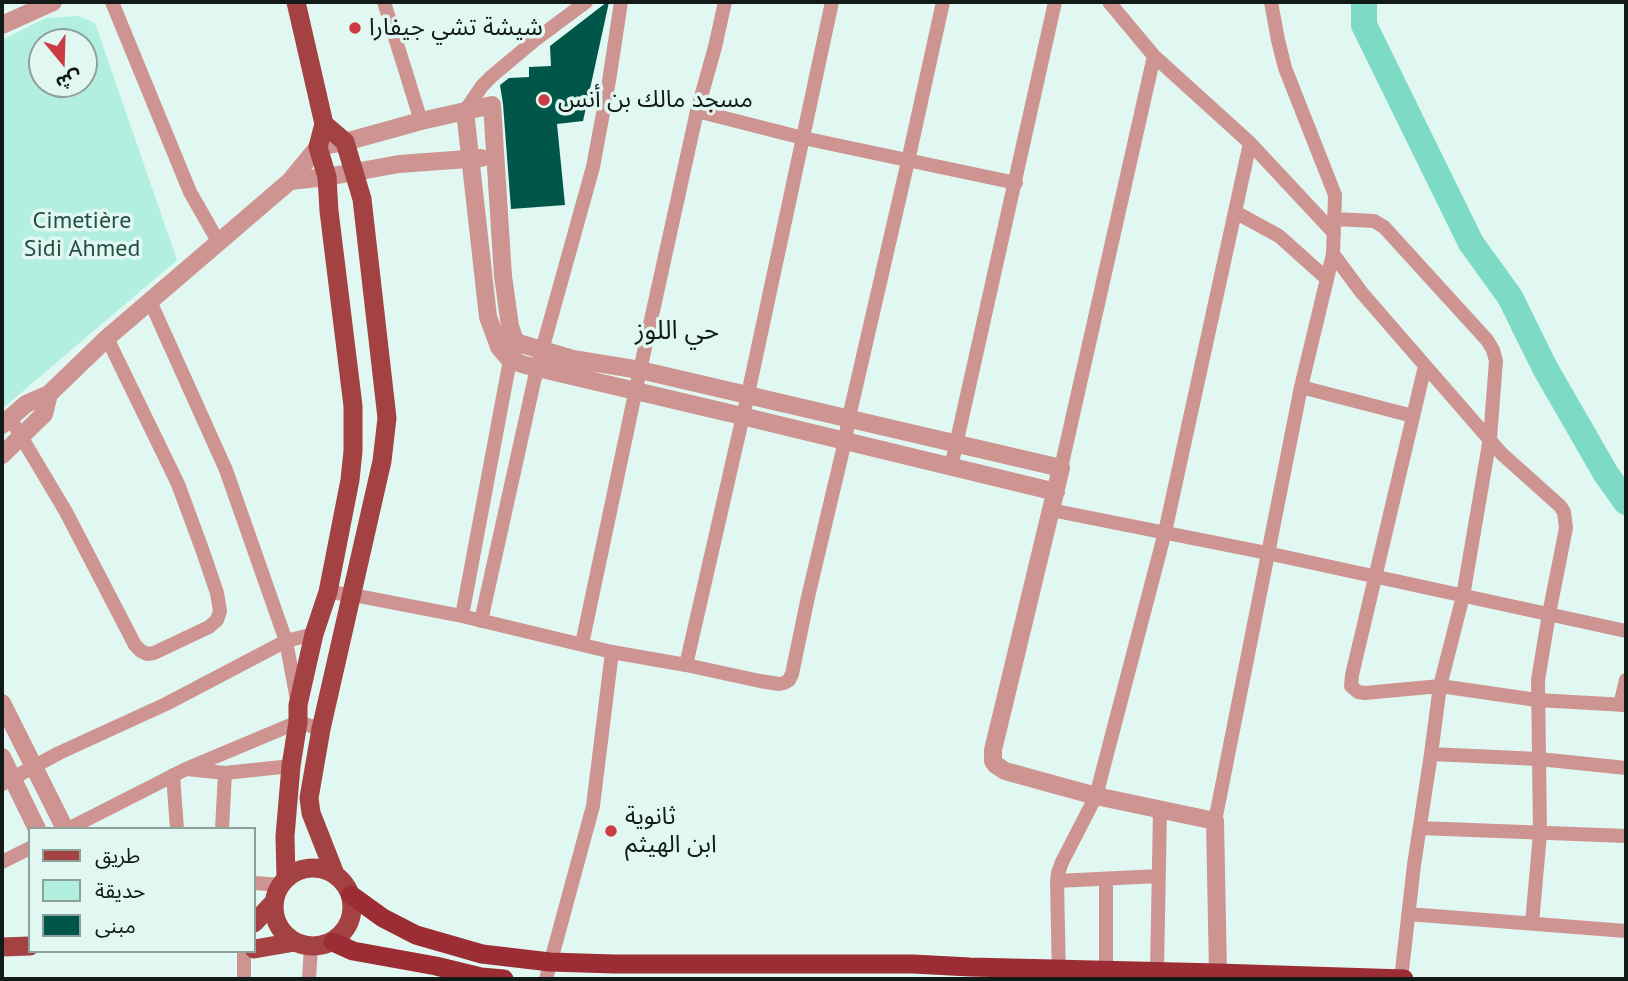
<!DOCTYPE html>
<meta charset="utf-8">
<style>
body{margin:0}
#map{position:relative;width:1628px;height:981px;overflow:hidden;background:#e0f8f1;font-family:"PT Sans","Noto Sans Arabic",sans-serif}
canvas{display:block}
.frame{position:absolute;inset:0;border:4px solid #121b18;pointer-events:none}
.legend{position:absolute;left:28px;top:827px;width:228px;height:126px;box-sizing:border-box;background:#e0f8f1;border:2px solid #8ea09a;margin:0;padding:9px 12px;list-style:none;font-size:21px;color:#121b18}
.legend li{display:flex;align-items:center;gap:14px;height:35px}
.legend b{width:35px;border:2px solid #8ea09a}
.north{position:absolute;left:28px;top:28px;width:70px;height:70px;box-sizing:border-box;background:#e0f8f1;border:2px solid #8ea09a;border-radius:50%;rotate:161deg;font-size:19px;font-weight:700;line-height:28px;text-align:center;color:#121b18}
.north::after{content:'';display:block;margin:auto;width:24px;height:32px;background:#cc3c45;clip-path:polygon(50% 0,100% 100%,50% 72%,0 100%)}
</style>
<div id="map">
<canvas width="1628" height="981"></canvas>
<div class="frame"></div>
<ul class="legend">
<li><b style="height:9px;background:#a44143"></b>طريق</li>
<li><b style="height:19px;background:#b3efdf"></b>حديقة</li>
<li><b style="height:19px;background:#005648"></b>مبنى</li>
</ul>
<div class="north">ش</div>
</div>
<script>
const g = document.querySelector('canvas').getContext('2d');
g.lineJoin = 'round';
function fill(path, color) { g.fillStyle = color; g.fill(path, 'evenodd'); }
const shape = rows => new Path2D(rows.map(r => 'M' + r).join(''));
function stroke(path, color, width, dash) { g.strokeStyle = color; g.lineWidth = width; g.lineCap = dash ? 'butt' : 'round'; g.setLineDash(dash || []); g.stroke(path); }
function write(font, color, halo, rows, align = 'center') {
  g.font = font + ' "PT Sans","Noto Sans Arabic",sans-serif'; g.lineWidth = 7; g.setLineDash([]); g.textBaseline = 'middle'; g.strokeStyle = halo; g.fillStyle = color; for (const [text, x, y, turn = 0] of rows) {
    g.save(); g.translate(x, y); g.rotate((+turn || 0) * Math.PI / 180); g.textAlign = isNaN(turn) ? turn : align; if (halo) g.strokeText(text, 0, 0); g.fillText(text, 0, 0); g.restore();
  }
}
fill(shape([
 [79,16,95,23,177,260,2,409,2,40,46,18],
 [42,42,84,42,84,84,42,84]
]), '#b3efdf');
stroke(shape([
 [1364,2,1364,25,1471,243,1510,297,1545,368,1606,474,1626,502]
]), '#7ddac4', 26);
fill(shape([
 [607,2,609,2,583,121,557,124,565,205,511,209,503,104,500,85,509,78,529,77,529,67,551,66,550,46]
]), '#005648');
stroke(shape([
 [112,2,190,192,219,243],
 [384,2,421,121],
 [1109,2,1154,56,1250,143,1334,233],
 [465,111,482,86,492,76,535,40,586,2],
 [697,111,803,138,1016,183],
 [1235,212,1279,236,1327,279],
 [1335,219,1374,221,1384,227,1487,340,1493,350,1496,361,1490,438,1463,596,1440,686,1431,754,1414,865,1401,979],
 [1333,254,1362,293,1502,454,1560,506,1564,512,1566,528,1549,614,1538,680,1540,834,1532,923],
 [150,301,226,470,286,641,297,700],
 [1425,366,1352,675,1351,686,1358,692,1365,693,1440,686,1537,700,1626,705],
 [1301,387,1413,416],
 [10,418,66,512,135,645,141,651,147,654,154,653,209,627,217,620,220,611,217,593,202,549,178,484,107,338],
 [951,467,1055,2],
 [1061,468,1154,56],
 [1051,510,1267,553,1626,631],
 [328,592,353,595,462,616,612,652,686,665,760,681,779,684,784,683,789,680,792,674,808,597,845,441,849,417,908,161,943,2],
 [462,616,510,360,515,351],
 [481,621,537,368,593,167,609,81,621,2],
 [582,644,640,370,697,111,715,47,725,2],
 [686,665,748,394,832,2],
 [1620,705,1626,680],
 [1431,754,1539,759,1626,768],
 [187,769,225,773,291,766],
 [173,775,177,829],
 [2,784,59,753,166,704,286,641,314,634],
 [1215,821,1301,387,1333,254,1335,195,1285,68,1278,40,1271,2],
 [1420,828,1626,836],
 [68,829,186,769,298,722,321,729],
 [222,829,225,773],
 [2,862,30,848],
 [1106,879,1106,970],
 [1057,881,1159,876],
 [254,883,281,885],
 [1408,914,1626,931],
 [1157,971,1160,809],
 [244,979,244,951],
 [309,979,311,947],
 [546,979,593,806,612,652],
 [1059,979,1057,881,1058,873,1062,862,1096,796,1165,532,1250,143]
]), '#ce9492', 14);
stroke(shape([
 [2,25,53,2],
 [465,111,488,317,499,347,510,360,525,365,742,416,1056,492],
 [290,181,327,177,399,164,481,158],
 [2,425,26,404,49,394,107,338,290,181,318,147,345,142,421,121,492,105,503,276,510,326,514,338,518,343,573,359,640,370,1061,468,993,750,993,761,996,765,1005,771,1096,796,1215,821,1218,973],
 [2,455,44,414,49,394],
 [2,703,65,829],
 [2,757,37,829]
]), '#ce9492', 18);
stroke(shape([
 [324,124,345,142,362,199,387,418,382,461,321,729,309,798,311,813,335,874],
 '274 907a39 39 0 1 1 78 0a39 39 0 1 1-78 0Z',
 [286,878,285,836,291,766,298,722,298,705,314,634,328,592,350,480,353,451,353,406,329,211,327,177,318,147,324,124,296,2],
 [254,923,274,902],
 [2,947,30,946],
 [254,949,295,942]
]), '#a44143', 19);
stroke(shape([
 [351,895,383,918,416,935,482,954,550,962,614,964,913,964,970,967,1218,973,1404,979],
 [333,942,353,951,436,966,481,977,504,979]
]), '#9c2d35', 19);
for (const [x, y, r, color] of [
 [355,28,7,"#cc3c45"],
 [544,100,7,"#cc3c45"],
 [611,831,7,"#cc3c45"]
]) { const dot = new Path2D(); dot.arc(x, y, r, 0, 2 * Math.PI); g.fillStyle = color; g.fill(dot); stroke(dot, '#e0f8f1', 2.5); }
write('24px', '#121b18', '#e0f8f1', [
 ["شيشة تشي جيفارا",369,28],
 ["مسجد مالك بن أنس",558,100],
 ["ثانوية",625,817],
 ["ابن الهيثم",625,845]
], 'left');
write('24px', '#254e45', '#e0f8f1', [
 ["Cimetière",82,221],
 ["Sidi Ahmed",82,249]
]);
write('26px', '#121b18', '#e0f8f1', [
 ["حي اللوز",677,332]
]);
</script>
